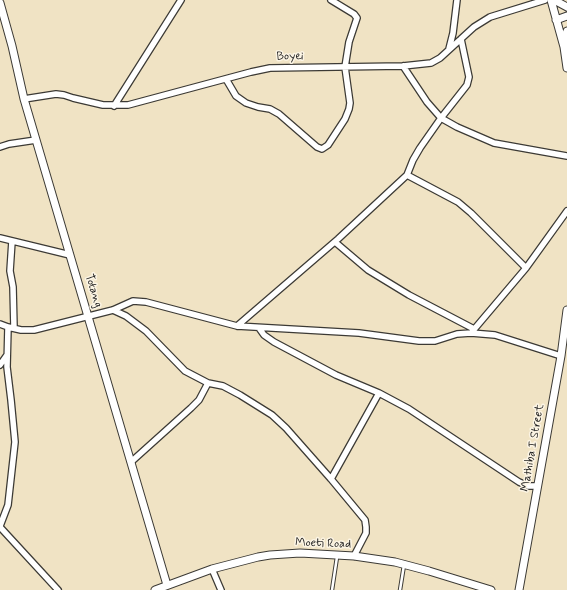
<!DOCTYPE html>
<style>
body{margin:0}
canvas{display:block;background:#f0e3c4}
</style>
<canvas width="567" height="590"></canvas>
<script>
const g = document.querySelector('canvas').getContext('2d');
g.lineJoin = 'round';
const shape = rows => new Path2D(rows.map(r => 'M' + r).join(''));
function stroke(path, color, width, dash) { g.strokeStyle = color; g.lineWidth = width; g.lineCap = dash ? 'butt' : 'round'; g.setLineDash(dash || []); g.stroke(path); }
function write(font, color, halo, rows, align = 'center') {
  g.font = font + ' Mynerve,sans-serif'; g.lineWidth = 3; g.setLineDash([]); g.textBaseline = 'middle'; g.strokeStyle = halo; g.fillStyle = color; for (const [text, x, y, turn = 0] of rows) {
    g.save(); g.translate(x, y); g.rotate((+turn || 0) * Math.PI / 180); g.textAlign = isNaN(turn) ? turn : align; if (halo) g.strokeText(text, 0, 0); g.fillText(text, 0, 0); g.restore();
  }
}
const service = shape([
 [332,590,337,557],
 [400,590,404,565]
]);
const minor = shape([
 [449,49,453,33,457,0],
 [403,66,427,102,441,118,457,127,494,143,567,156],
 [226,79,236,96,246,103,258,107,270,109,279,114,317,147,322,149,328,145,345,119,349,109,350,103,345,67,349,42,357,18,354,14,331,0],
 [24,99,56,94,64,95,73,98,103,105,128,105,251,72,270,68,403,66,431,63,440,58,474,27,490,17,545,0],
 [114,106,181,0],
 [0,147,9,144,36,140],
 [407,175,458,202,471,213,526,268,471,333],
 [0,238,70,255],
 [12,241,10,271,13,287,14,328],
 [335,242,368,270,409,295,474,329],
 [526,268,567,211],
 [113,310,126,316,146,331,185,371,208,383,223,386,240,395,272,415,286,428,331,479,365,520,366,527,366,533,354,556],
 [0,324,8,327,21,330,34,330,113,310,133,301,146,302,237,326,359,333,419,341,435,341,457,334,471,333,495,335,561,356],
 [237,326,338,239,407,175,413,160,420,148,441,118,467,85,469,77,461,39],
 [259,328,264,335,274,342,336,375,379,393,409,409,519,482,528,486,537,486],
 [0,365,7,355],
 [131,462,191,408,199,400,208,383],
 [331,479,379,393],
 [0,526,8,505,15,442,11,400,7,367,8,327],
 [0,527,58,590],
 [212,569,221,590]
]);
const tertiary = shape([
 [551,0,564,47,567,68],
 [554,0,567,7],
 [0,3,12,46,24,99,167,585],
 [556,20,567,16],
 [564,44,567,31],
 [155,590,212,569,258,557,270,555,300,553,354,556,395,562,429,571,491,590],
 [519,590,561,356,567,310]
]);
stroke(service, '#3c3a35', 4.5);
stroke(minor, '#3c3a35', 8);
stroke(tertiary, '#3c3a35', 9);
stroke(service, '#fff', 2.5);
stroke(minor, '#fff', 5.5);
stroke(tertiary, '#fff', 7);
write('12px', '#1c1c1c', '#fcf5e5', [
 ["Boyei",290,57,-1],
 ["Totang",93,291,73],
 ["Mathiba I Street",533,448,-80],
 ["Moeti Road",323,544,2]
]);
</script>
